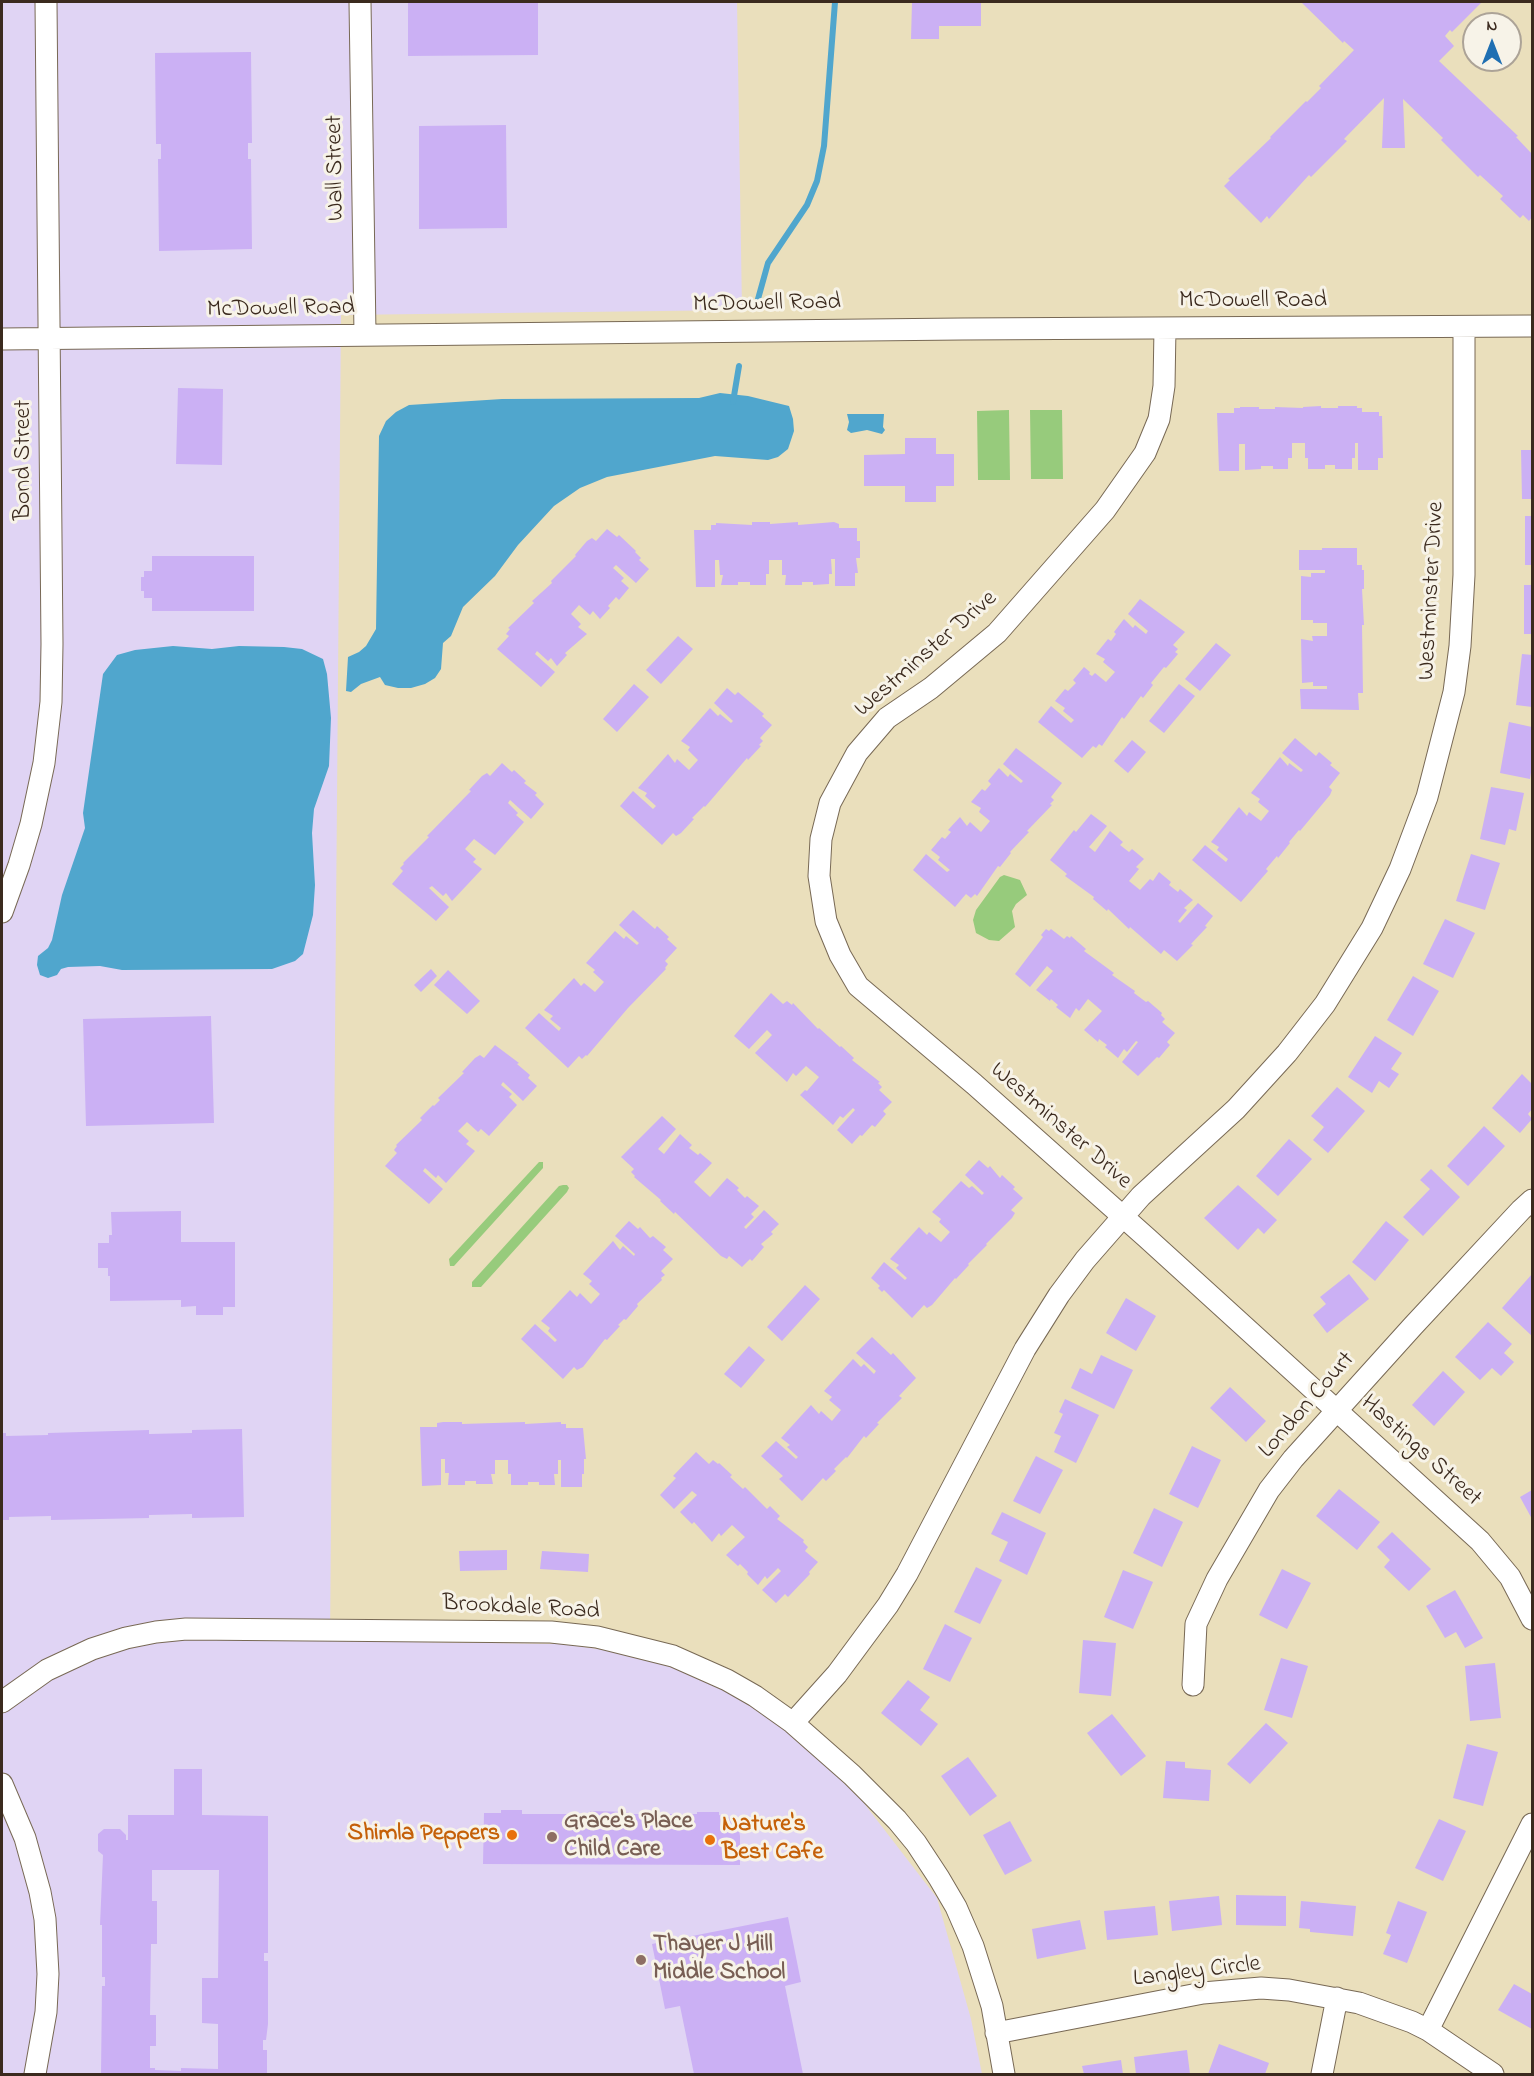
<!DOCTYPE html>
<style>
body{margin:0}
#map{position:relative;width:1534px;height:2076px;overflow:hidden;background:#eadfbc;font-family:"Indie Flower",sans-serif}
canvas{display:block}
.frame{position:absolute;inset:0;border:3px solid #3b2a1e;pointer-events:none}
.north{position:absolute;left:1462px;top:12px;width:60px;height:60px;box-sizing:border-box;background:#f7f3e8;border:2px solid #aca397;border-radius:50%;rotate:0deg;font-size:16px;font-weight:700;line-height:24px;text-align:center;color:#3b2a1e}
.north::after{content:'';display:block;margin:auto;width:21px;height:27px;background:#1f6fb2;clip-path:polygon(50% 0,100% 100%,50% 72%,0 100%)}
</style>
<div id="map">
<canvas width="1534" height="2076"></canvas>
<div class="frame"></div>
<div class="north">N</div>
</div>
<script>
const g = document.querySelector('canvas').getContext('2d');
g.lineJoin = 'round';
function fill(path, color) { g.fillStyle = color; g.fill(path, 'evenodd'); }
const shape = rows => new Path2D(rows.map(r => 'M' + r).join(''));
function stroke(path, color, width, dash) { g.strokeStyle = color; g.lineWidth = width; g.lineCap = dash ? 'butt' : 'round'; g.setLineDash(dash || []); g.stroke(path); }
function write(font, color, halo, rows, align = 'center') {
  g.font = font + ' "Indie Flower",sans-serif'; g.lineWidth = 6; g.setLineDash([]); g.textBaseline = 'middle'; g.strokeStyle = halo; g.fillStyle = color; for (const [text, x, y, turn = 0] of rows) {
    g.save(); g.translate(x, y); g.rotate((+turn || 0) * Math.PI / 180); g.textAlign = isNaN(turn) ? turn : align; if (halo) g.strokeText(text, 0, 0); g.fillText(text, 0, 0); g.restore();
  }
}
fill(shape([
 [2,2,737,2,742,310,341,315,330,1641,563,1644,640,1655,713,1684,791,1730,863,1802,937,1898,971,2019,982,2074,2,2074]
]), '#e0d4f4');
fill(shape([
 [1009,410,1010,480,978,480,977,411],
 [1030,410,1062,410,1063,479,1031,479],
 [1004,875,1020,880,1027,895,1016,904,1012,911,1015,927,999,941,989,940,976,933,973,920,976,910,1000,877],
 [539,1162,543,1162,543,1168,454,1266,450,1266,449,1259],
 [563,1185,567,1185,569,1188,567,1192,481,1287,472,1287,472,1282,559,1186]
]), '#97cb7c');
fill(shape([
 [720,393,748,396,789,406,793,419,794,431,788,449,778,457,768,460,715,456,607,477,580,488,554,506,518,545,495,576,463,607,451,636,443,643,441,669,435,678,425,684,411,688,398,688,385,685,380,677,361,684,351,692,346,691,348,657,359,652,366,646,376,629,379,436,386,421,396,412,409,405,502,399,699,398],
 [847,414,884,414,883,427,885,430,882,434,867,430,851,433,847,430,849,422],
 [173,646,212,649,239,646,284,647,302,649,323,659,327,674,331,718,329,766,314,809,312,833,315,885,313,915,303,954,295,961,272,969,122,970,100,966,68,967,61,969,57,975,48,978,40,975,37,965,38,956,48,948,52,940,62,895,85,828,83,813,103,674,117,655,135,650]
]), '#50a6cd');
stroke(shape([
 [758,299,768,263,807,205,817,181,824,146,835,2],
 [733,402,739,366]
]), '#50a6cd', 6);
fill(shape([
 [408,2,538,2,538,55,408,56],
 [912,2,981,2,981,26,939,26,939,39,911,39],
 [1301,2,1482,2,1452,32,1450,30,1445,36,1454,46,1439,61,1518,136,1516,137,1532,154,1532,217,1529,221,1523,215,1520,218,1500,199,1503,196,1480,175,1478,177,1441,140,1443,138,1403,99,1405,148,1382,148,1384,98,1344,139,1347,141,1311,177,1309,175,1269,219,1267,216,1261,223,1224,186,1230,180,1228,179,1271,138,1270,137,1306,101,1307,102,1321,88,1319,86,1354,50,1344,41,1343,43],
 [251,52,252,143,248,143,248,159,251,159,252,249,159,251,158,159,161,159,161,144,156,144,155,53],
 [506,125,507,228,419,229,419,126],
 [178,388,223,389,222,465,176,464],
 [1321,406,1321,408,1338,408,1338,406,1357,406,1357,408,1362,408,1362,412,1379,412,1379,416,1382,416,1383,458,1378,458,1378,470,1358,470,1358,443,1355,443,1355,458,1352,458,1352,469,1335,469,1335,465,1325,465,1325,469,1308,469,1308,458,1305,458,1305,443,1292,443,1292,458,1288,458,1288,469,1273,469,1273,466,1261,466,1261,469,1245,470,1245,444,1239,444,1239,471,1219,471,1217,413,1234,413,1234,408,1240,408,1240,407,1259,407,1259,409,1275,409,1275,407,1303,408,1303,407],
 [905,438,936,438,936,454,954,454,954,486,936,486,936,502,905,502,905,486,864,486,864,455,905,454],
 [1521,450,1532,450,1532,499,1522,499],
 [1525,516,1532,516,1532,565,1525,565],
 [752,522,770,522,770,524,798,522,798,525,834,522,839,524,839,528,857,528,857,541,860,541,860,558,856,558,858,573,855,573,855,586,835,586,835,559,831,559,832,574,829,574,829,584,813,585,813,582,802,582,802,585,785,585,786,575,782,575,782,560,769,560,769,574,766,574,766,585,750,585,750,582,738,582,738,585,721,585,723,575,720,575,719,560,715,560,715,587,696,587,694,530,711,530,711,525,716,525,716,523,752,525],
 [607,529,617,537,619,535,636,551,635,552,641,558,639,560,649,569,636,583,616,565,613,568,624,578,621,581,629,588,619,600,616,597,608,606,610,608,600,619,593,611,590,615,579,605,571,614,581,624,578,627,587,634,565,653,567,655,557,666,551,658,548,661,537,651,535,654,555,672,541,687,497,649,509,636,506,634,510,629,508,628,534,603,532,601,552,583,551,581,576,556,575,555,587,541,592,538,596,541],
 [1322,548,1357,548,1357,565,1362,565,1362,570,1364,570,1364,589,1362,589,1364,625,1362,625,1363,693,1358,693,1359,710,1301,709,1300,689,1327,689,1327,686,1313,686,1313,682,1302,683,1301,639,1313,641,1312,636,1327,636,1327,623,1313,623,1313,620,1301,620,1301,576,1311,577,1311,573,1325,573,1325,570,1299,570,1299,550,1322,550],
 [152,556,254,556,254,611,152,611,152,598,144,598,144,591,141,591,141,577,144,577,144,571,152,571],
 [1524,585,1532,585,1532,634,1524,634],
 [1140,599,1185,632,1173,645,1178,649,1175,652,1178,654,1166,668,1164,667,1151,683,1153,685,1143,698,1141,696,1124,719,1122,717,1102,746,1099,744,1096,748,1093,746,1082,758,1038,722,1051,706,1071,723,1074,720,1063,711,1065,708,1055,701,1065,689,1068,691,1076,683,1073,680,1084,667,1090,672,1089,674,1092,676,1095,673,1106,682,1115,672,1103,662,1105,659,1096,654,1108,639,1111,641,1116,634,1114,632,1124,619,1133,628,1135,625,1146,634,1148,631,1128,614],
 [678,636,693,649,661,684,646,670],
 [1216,643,1231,655,1200,691,1185,679],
 [1522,654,1532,655,1532,707,1516,705],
 [634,684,649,697,617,732,603,719],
 [1179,684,1195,696,1164,733,1149,721],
 [727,688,735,695,738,692,764,714,762,716,772,725,760,738,763,741,759,745,761,746,748,760,747,758,705,807,704,806,692,818,694,819,681,833,676,836,673,833,662,845,620,806,633,791,653,809,656,806,645,796,647,793,638,788,668,754,675,763,677,759,689,770,698,760,688,750,690,747,681,741,710,708,718,716,720,714,731,723,733,721,714,703],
 [1509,722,1532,727,1532,766,1530,779,1500,773],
 [1295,738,1316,756,1319,752,1332,763,1330,765,1340,773,1329,787,1332,790,1330,795,1300,831,1299,830,1289,842,1290,843,1278,858,1277,856,1266,869,1268,871,1241,902,1192,860,1205,845,1226,862,1228,859,1217,850,1219,847,1211,842,1239,807,1247,816,1249,812,1261,821,1269,811,1258,802,1260,799,1251,793,1280,757,1288,766,1289,763,1301,772,1303,770,1282,753],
 [1132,740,1146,752,1128,773,1114,761],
 [1016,748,1062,783,1051,797,1054,800,1050,804,1052,805,1027,831,1029,832,1010,852,1011,853,1000,867,998,866,977,896,975,894,971,898,966,894,955,907,913,870,926,854,947,872,950,870,938,860,940,857,931,850,942,837,945,839,951,832,948,830,960,817,967,826,970,822,981,832,990,821,979,812,981,808,971,802,982,789,985,791,991,784,988,781,999,768,1008,777,1010,774,1021,783,1023,781,1003,764],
 [502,763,512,772,514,770,526,781,524,783,537,793,535,795,544,804,531,819,510,800,508,803,518,813,516,815,524,822,495,855,474,839,465,849,476,859,473,862,482,869,452,901,446,893,443,896,432,886,429,888,449,907,436,921,392,884,403,871,400,868,404,864,403,863,429,837,427,836,471,791,469,790,482,776,487,773,490,776],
 [1491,787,1524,793,1516,831,1509,829,1505,845,1480,839],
 [1091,814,1107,826,1089,847,1095,852,1110,831,1123,842,1120,845,1129,852,1132,849,1144,859,1136,867,1139,869,1129,881,1140,890,1150,879,1153,881,1159,872,1171,882,1169,885,1178,892,1180,889,1193,900,1184,908,1187,910,1178,921,1180,923,1198,903,1213,916,1205,926,1207,927,1191,944,1193,945,1177,961,1164,950,1161,954,1130,927,1129,929,1108,909,1107,911,1093,899,1094,897,1065,876,1067,874,1050,860,1074,830,1076,832],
 [1471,854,1500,863,1485,910,1456,901],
 [633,910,655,929,657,926,669,937,667,939,677,948,665,961,668,964,665,968,666,969,628,1008,587,1056,586,1055,582,1059,579,1056,568,1068,525,1028,539,1013,559,1031,561,1028,550,1019,553,1016,544,1010,574,978,581,986,584,983,595,992,604,982,593,972,595,970,586,963,615,931,624,939,626,936,637,945,639,943,619,925],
 [1445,919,1475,933,1453,978,1423,964],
 [1046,929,1049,931,1051,929,1064,939,1067,936,1070,938,1071,936,1086,949,1084,951,1114,973,1112,975,1135,991,1134,993,1146,1002,1148,1001,1162,1013,1161,1015,1165,1019,1162,1022,1175,1033,1167,1042,1170,1045,1159,1058,1157,1057,1138,1076,1122,1062,1138,1042,1136,1041,1127,1052,1124,1049,1118,1058,1105,1047,1107,1045,1099,1039,1098,1042,1084,1030,1102,1011,1088,999,1079,1011,1076,1008,1070,1018,1056,1007,1058,1005,1051,999,1050,1001,1036,990,1053,971,1047,966,1030,987,1015,974,1043,937,1041,935],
 [431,969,437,976,421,992,414,985],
 [448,970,480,1001,467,1014,434,985],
 [1413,976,1439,991,1413,1036,1387,1020],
 [771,993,783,1004,787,1001,792,1005,793,1003,818,1029,819,1028,840,1047,841,1046,854,1058,852,1060,880,1082,878,1083,882,1087,879,1090,892,1102,883,1111,886,1114,875,1127,872,1125,862,1136,860,1135,852,1144,837,1130,855,1110,853,1108,843,1118,840,1116,833,1125,800,1095,805,1090,807,1091,819,1077,806,1066,796,1076,793,1073,787,1082,755,1053,772,1035,767,1030,749,1049,734,1036],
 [211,1016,214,1123,86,1126,83,1019],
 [1375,1036,1402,1053,1391,1069,1399,1074,1389,1088,1379,1081,1372,1093,1348,1077],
 [495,1045,519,1063,517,1064,530,1075,528,1078,537,1086,523,1101,503,1082,501,1085,512,1094,509,1097,517,1105,489,1136,481,1129,478,1132,467,1122,458,1131,469,1141,466,1144,475,1151,446,1183,438,1175,436,1178,425,1168,423,1171,443,1189,429,1204,385,1166,397,1153,394,1150,397,1146,396,1145,422,1120,420,1118,433,1105,434,1106,440,1100,438,1098,464,1073,462,1072,475,1058,480,1055,484,1058],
 [1522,1074,1532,1084,1532,1109,1528,1114,1532,1119,1520,1133,1492,1108],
 [1337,1087,1365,1111,1328,1153,1313,1140,1324,1127,1311,1116],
 [662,1116,676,1129,658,1149,664,1154,680,1134,692,1145,689,1148,698,1155,700,1153,712,1163,694,1182,710,1197,727,1178,739,1188,737,1190,745,1198,747,1196,759,1206,751,1214,754,1217,744,1227,746,1229,764,1210,779,1224,771,1232,773,1234,761,1244,764,1247,752,1261,750,1259,742,1267,729,1256,727,1259,721,1256,675,1212,674,1214,660,1201,661,1200,634,1177,635,1176,631,1172,634,1169,621,1157],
 [1484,1126,1505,1146,1468,1186,1447,1166],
 [1289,1139,1312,1159,1278,1196,1256,1176],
 [979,1160,988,1168,990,1166,1000,1178,1002,1175,1015,1187,1013,1189,1023,1198,1011,1210,1015,1213,1012,1218,986,1244,987,1245,968,1264,969,1265,956,1279,955,1278,932,1305,927,1308,924,1305,912,1318,884,1290,882,1292,878,1288,880,1286,871,1278,884,1262,905,1280,907,1278,896,1268,899,1265,890,1259,919,1227,927,1235,929,1232,941,1242,950,1232,939,1222,941,1219,932,1212,961,1181,969,1188,972,1186,982,1195,984,1193,965,1175],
 [1431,1169,1460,1197,1423,1236,1403,1217,1430,1189,1420,1180],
 [1238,1185,1277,1220,1264,1234,1258,1228,1238,1250,1204,1218],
 [181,1211,181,1242,235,1242,235,1307,223,1307,223,1315,196,1315,196,1306,181,1307,181,1300,110,1301,110,1276,108,1276,108,1268,98,1268,98,1243,109,1243,109,1235,112,1235,111,1212],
 [629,1221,638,1229,640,1227,650,1238,653,1236,666,1247,663,1250,673,1259,661,1271,665,1275,661,1278,662,1280,637,1304,638,1306,626,1320,624,1319,618,1325,620,1326,607,1340,605,1339,583,1367,577,1370,574,1367,563,1379,521,1339,535,1324,555,1342,557,1340,548,1331,550,1328,541,1321,570,1290,577,1297,580,1293,591,1304,600,1294,589,1284,592,1281,583,1274,613,1241,620,1250,623,1246,634,1256,635,1254,615,1236],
 [1386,1221,1409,1240,1375,1281,1352,1262],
 [1349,1274,1369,1299,1327,1333,1313,1315,1326,1304,1320,1297],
 [1532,1274,1532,1336,1502,1308],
 [805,1285,820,1299,782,1341,767,1327],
 [1126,1298,1156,1316,1136,1351,1106,1333],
 [1488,1322,1512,1344,1504,1353,1514,1362,1501,1376,1492,1368,1480,1380,1455,1357],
 [872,1337,891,1355,893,1353,916,1378,899,1396,902,1398,877,1423,879,1424,866,1438,864,1436,847,1458,846,1457,834,1469,836,1471,826,1481,823,1478,802,1501,779,1479,783,1476,761,1456,776,1441,796,1459,798,1457,787,1447,790,1445,781,1438,811,1405,819,1414,821,1411,832,1421,841,1410,829,1400,832,1397,824,1391,853,1359,861,1367,864,1364,874,1374,876,1371,856,1353],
 [749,1346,765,1360,741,1388,724,1374],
 [1101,1355,1133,1370,1114,1409,1071,1388,1080,1368,1092,1374],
 [1443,1371,1465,1392,1434,1426,1412,1405],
 [1230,1387,1266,1421,1246,1442,1210,1408],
 [1065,1399,1099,1415,1076,1463,1054,1452,1061,1436,1054,1433,1063,1414,1059,1412],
 [443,1422,462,1422,462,1424,525,1422,525,1424,561,1422,561,1424,566,1424,566,1428,583,1428,586,1459,584,1459,584,1474,582,1474,582,1487,561,1487,561,1460,558,1460,558,1474,554,1474,555,1485,539,1485,539,1482,528,1482,528,1485,511,1485,511,1474,508,1474,508,1460,495,1460,495,1474,491,1474,493,1484,476,1484,476,1481,465,1481,465,1485,448,1485,449,1473,445,1473,445,1459,441,1459,441,1485,422,1486,420,1427,437,1427,437,1423],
 [242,1429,244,1517,192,1518,192,1514,149,1515,149,1518,51,1520,51,1516,9,1517,9,1520,2,1520,2,1433,6,1433,6,1436,48,1435,48,1433,149,1430,149,1434,192,1433,192,1430],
 [1192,1446,1221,1460,1198,1508,1169,1494],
 [696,1452,709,1464,713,1460,718,1464,719,1463,732,1475,730,1477,743,1489,745,1487,767,1509,770,1506,780,1516,777,1519,804,1540,803,1542,808,1547,805,1551,818,1562,809,1572,810,1574,788,1597,785,1594,776,1603,762,1590,781,1571,778,1568,767,1579,765,1576,758,1585,747,1574,748,1572,740,1564,738,1566,726,1555,745,1537,732,1525,721,1536,719,1533,712,1542,694,1522,692,1524,680,1512,697,1495,692,1491,674,1509,660,1495,676,1478,673,1476],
 [1036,1456,1063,1470,1040,1514,1013,1501],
 [1339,1489,1380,1522,1357,1550,1316,1516],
 [1532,1490,1532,1519,1520,1497],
 [1154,1508,1183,1522,1162,1567,1133,1553],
 [1002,1512,1046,1533,1027,1575,999,1561,1008,1542,991,1534],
 [1392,1532,1431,1569,1409,1591,1384,1567,1390,1560,1377,1547],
 [507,1550,507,1570,460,1571,459,1551],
 [542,1551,589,1554,588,1572,540,1569],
 [976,1567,1002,1580,980,1624,954,1612],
 [1282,1569,1311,1583,1287,1629,1259,1615],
 [1123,1570,1153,1582,1133,1629,1104,1617],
 [1455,1590,1483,1638,1465,1648,1456,1632,1445,1638,1426,1606],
 [945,1624,972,1638,950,1682,923,1669],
 [1083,1640,1116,1643,1111,1696,1079,1693],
 [1281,1658,1308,1666,1292,1718,1264,1710],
 [1495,1663,1501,1718,1470,1721,1465,1666],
 [908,1680,930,1697,920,1710,938,1724,921,1746,881,1713],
 [1112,1714,1146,1756,1121,1776,1087,1733],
 [1266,1723,1288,1743,1250,1784,1227,1764],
 [1467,1744,1498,1752,1483,1806,1453,1798],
 [968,1757,997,1796,970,1816,941,1776],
 [1166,1761,1185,1762,1185,1768,1211,1770,1209,1801,1163,1798],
 [174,1769,202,1769,202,1815,268,1816,268,1953,264,1953,264,1961,268,1961,268,2024,266,2040,263,2040,263,2050,267,2050,267,2074,101,2074,102,1986,105,1986,105,1977,102,1977,102,1925,100,1925,103,1855,98,1851,98,1834,104,1829,120,1829,126,1835,126,1840,128,1840,128,1815,174,1815],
 [152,1870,219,1870,218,1978,202,1978,202,2023,218,2024,218,2069,181,2068,181,2071,155,2070,155,2068,150,2068,150,2046,156,2046,156,2015,150,2015,151,1944,157,1944,157,1901,152,1901],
 [501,1810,522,1810,522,1814,590,1814,590,1811,629,1812,629,1814,697,1814,697,1812,719,1812,719,1815,731,1818,738,1825,740,1836,740,1865,483,1864,484,1813,501,1813],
 [1439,1819,1466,1831,1443,1881,1415,1868],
 [1010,1821,1032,1861,1005,1875,983,1835],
 [1236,1895,1286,1896,1286,1926,1236,1925],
 [1219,1896,1222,1925,1172,1931,1169,1901],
 [1301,1901,1356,1906,1353,1936,1310,1932,1310,1929,1299,1928],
 [1398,1901,1427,1912,1407,1963,1383,1954,1391,1935,1386,1933],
 [1155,1906,1158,1935,1107,1940,1104,1911],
 [788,1917,801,1982,785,1986,803,2074,694,2074,680,2006,665,2009,652,1944],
 [1080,1920,1086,1949,1037,1959,1032,1929],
 [1514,1984,1532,1994,1532,2029,1498,2010],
 [1219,2044,1269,2063,1265,2074,1208,2074],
 [1187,2050,1190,2074,1136,2074,1134,2057],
 [1121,2060,1123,2074,1084,2074,1082,2066]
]), '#cbb0f4');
const minor = shape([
 [360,2,365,334],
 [1165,328,1164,386,1159,419,1145,453,1105,510,997,633,931,688,887,718,857,753,830,803,821,839,819,876,826,921,840,955,858,986,974,1084,1147,1238,1480,1541,1510,1577,1532,1619],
 [2,339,962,329,1532,326],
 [2,912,19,865,31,824,44,763,51,702,52,644,46,2],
 [1193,1685,1196,1624,1217,1579,1269,1490,1293,1459,1413,1326,1521,1210,1532,1200],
 [2,1702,47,1670,92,1649,126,1638,156,1632,186,1629,551,1632,597,1637,673,1656,727,1680,755,1696,793,1723,852,1775,897,1820,916,1843,939,1878,956,1907,973,1946,992,2006,1004,2074],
 [793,1723,837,1674,888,1605,907,1574,1025,1349,1059,1295,1085,1260,1141,1196,1236,1109,1287,1053,1325,1004,1372,928,1400,869,1427,797,1454,692,1460,646,1464,575,1464,327],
 [2,1784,25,1838,40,1892,45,1919,48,1974,46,2012,35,2074],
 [1428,2030,1532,1824],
 [996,2033,1203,1993,1261,1988,1289,1990,1359,2003,1412,2022,1428,2030,1493,2074],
 [1322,2074,1337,1998]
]);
stroke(minor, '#786955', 23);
stroke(minor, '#fff', 21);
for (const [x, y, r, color] of [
 [512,1835,6,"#e8710a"],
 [552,1837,6,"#8d6e63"],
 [710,1840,6,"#e8710a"],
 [641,1960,6,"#8d6e63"]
]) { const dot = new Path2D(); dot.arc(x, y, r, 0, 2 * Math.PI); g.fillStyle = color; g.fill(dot); stroke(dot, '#f7f3e8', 2); }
write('24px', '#3b2a1e', '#f7f3e8', [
 ["Wall Street",337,168,-91],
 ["McDowell Road",1253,302],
 ["McDowell Road",767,305,-1],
 ["McDowell Road",281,310,-1],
 ["Bond Street",25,460,-90],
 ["Westminster Drive",1433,591,-87],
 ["Westminster Drive",927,655,-41],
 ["Westminster Drive",1060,1127,41],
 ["London Court",1308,1406,-49],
 ["Hastings Street",1420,1452,42],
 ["Brookdale Road",521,1609,3],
 ["Langley Circle",1197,1973,-7]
]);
write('bold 24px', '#785e54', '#f7f3e8', [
 ["Grace's Place",564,1823],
 ["Child Care",564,1851],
 ["Thayer J Hill",653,1946],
 ["Middle School",653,1974]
], 'left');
write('bold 24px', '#c56008', '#f7f3e8', [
 ["Nature's",722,1826],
 ["Best Cafe",722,1854],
 ["Shimla Peppers",500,1835,"right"]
], 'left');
</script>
